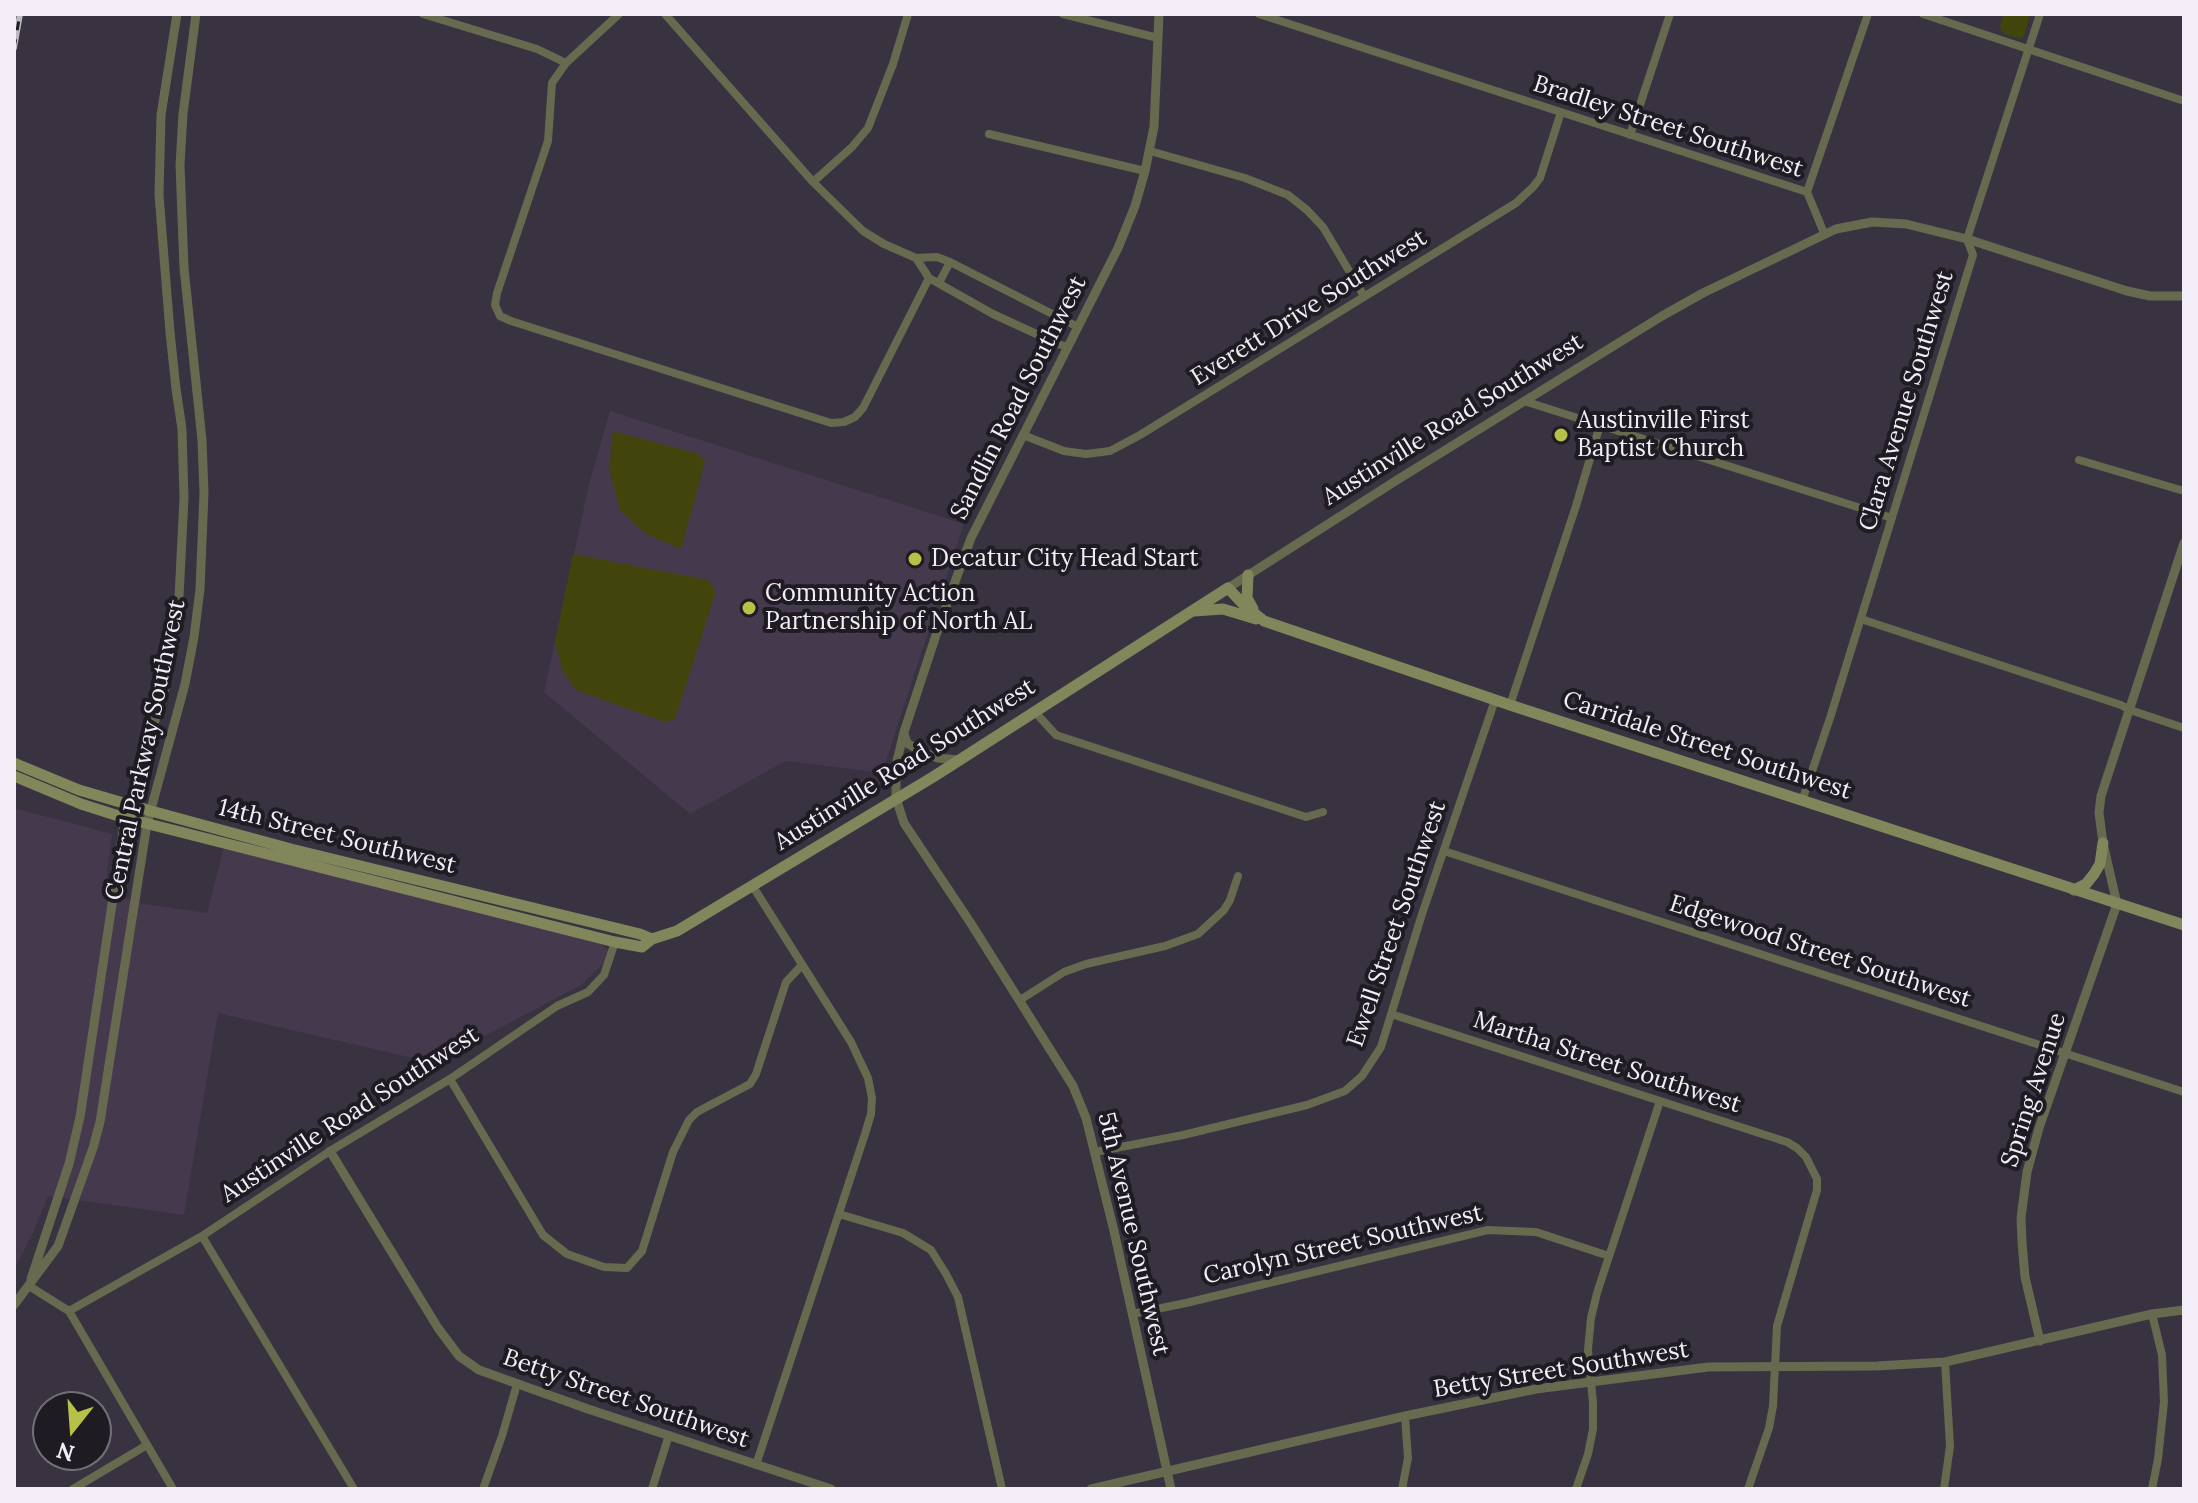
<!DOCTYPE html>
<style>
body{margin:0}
#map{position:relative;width:2198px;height:1503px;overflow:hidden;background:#393240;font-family:Lora,serif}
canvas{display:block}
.frame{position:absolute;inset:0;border:16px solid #f2edf6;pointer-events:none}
.north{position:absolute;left:32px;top:1391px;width:80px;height:80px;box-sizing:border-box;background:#1f1b22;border:2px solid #736f77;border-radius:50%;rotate:197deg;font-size:22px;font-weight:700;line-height:32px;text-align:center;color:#f2edf6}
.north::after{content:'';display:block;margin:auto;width:28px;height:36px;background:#b8c147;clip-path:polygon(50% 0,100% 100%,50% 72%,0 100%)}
</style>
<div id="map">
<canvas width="2198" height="1503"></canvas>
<div class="frame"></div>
<div class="north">N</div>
</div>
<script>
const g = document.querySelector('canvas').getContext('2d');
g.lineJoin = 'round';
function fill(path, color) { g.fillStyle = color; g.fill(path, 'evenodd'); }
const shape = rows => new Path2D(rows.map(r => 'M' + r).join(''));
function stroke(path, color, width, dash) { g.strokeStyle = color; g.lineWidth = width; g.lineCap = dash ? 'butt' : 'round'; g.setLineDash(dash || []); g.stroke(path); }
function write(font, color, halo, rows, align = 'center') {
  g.font = font + ' Lora,serif'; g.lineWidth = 8; g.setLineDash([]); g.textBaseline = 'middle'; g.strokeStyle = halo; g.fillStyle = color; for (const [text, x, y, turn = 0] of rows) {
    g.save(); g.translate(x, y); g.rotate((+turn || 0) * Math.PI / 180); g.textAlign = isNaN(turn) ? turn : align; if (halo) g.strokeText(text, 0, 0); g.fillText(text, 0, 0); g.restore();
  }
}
fill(shape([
 [610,411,964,524,882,773,786,761,690,814,544,692,589,484],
 [14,808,112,834,105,892,144,904,207,913,224,847,600,943,612,955,581,985,434,1063,218,1013,184,1215,48,1196,33,1233,14,1270]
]), '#44394d');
fill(shape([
 [2004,14,2030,14,2024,36,2021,39,2004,34,2001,30,2000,26],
 [613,431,699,454,705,462,681,549,646,534,620,510,609,468],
 [573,554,708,580,716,591,675,719,665,722,576,690,562,670,555,642]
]), '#41450b');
stroke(shape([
 [423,14,537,49,566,63],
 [619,14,566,63,552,83,548,141,497,293,495,305,500,316,511,321,831,423,844,422,855,417,863,408,929,278],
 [665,14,813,182,863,231,884,244,916,258,937,257,950,262,1078,327],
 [1063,14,1158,38],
 [1259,14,1807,192,1824,233],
 [1923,14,2184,101],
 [989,134,1145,171],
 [1630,135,1670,14],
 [1150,151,1245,178,1288,195,1307,210,1323,227,1364,296],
 [813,182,852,147,868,128,893,64,908,14],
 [1807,192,1868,14],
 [916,258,929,278,993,314,1058,344,1068,347],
 [939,283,950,262],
 [1524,401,1892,518],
 [1023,435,1064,451,1086,454,1110,451,1140,435,1516,203,1533,187,1540,178,1561,112],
 [2079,460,2184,491],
 [1861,619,2121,705,2130,710,2184,728],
 [1510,705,1576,506,1600,425],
 [1035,712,1056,735,1306,817,1323,812],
 [1802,801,1831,715,1973,255,1967,239,2040,14],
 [1444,851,2184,1092],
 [752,885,851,1042,868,1078,872,1098,871,1114,865,1134,756,1465],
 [1020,1000,1064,972,1086,964,1165,946,1198,934,1224,910,1230,900,1238,876],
 [1391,1014,1787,1142,1797,1148,1806,1157,1817,1179,1817,1190,1777,1326,1773,1406,1769,1428,1748,1489],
 [450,1079,543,1235,567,1254,604,1267,627,1268,642,1251,673,1152,689,1120,697,1112,750,1084,756,1074,786,982,802,965],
 [1095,1152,1183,1135,1307,1105,1345,1091,1362,1076,1381,1047,1422,914,1495,700],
 [839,1214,903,1233,931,1250,946,1274,958,1297,1002,1489],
 [202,1236,354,1489],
 [29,1286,69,1311,173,1489],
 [69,1311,202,1236,330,1151,450,1079,557,1006,588,992,604,975,615,942],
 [1132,1314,1186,1303,1488,1230,1536,1232,1609,1256],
 [73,1489,147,1445],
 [483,1489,502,1436,517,1384],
 [652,1489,669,1435],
 [1402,1489,1408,1458,1405,1416],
 [1576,1489,1588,1454,1593,1429,1593,1403,1588,1350,1591,1318,1597,1293,1660,1101],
 [1944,1489,1950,1446,1945,1362],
 [2152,1489,2158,1459,2164,1402,2162,1355,2152,1314]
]), '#676a4e', 8);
stroke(shape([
 [1159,14,1154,127,1145,171,1135,206,1118,248,971,538,940,623,904,732,897,761,896,781,896,798,904,823,970,922,1073,1086,1086,1118,1114,1231,1171,1489],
 [1228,588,1397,480,1662,316,1703,293,1836,229,1872,222,1906,224,1967,239,2127,291,2150,296,2184,296],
 [904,734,907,743,920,751,938,758,958,760],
 [330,1151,438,1328,459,1356,479,1370,588,1409,831,1489],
 [31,1279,69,1164,80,1117,125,818,165,688,179,597,184,498,182,429,176,389,170,332,159,195,161,115,177,14],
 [14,1305,58,1246,93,1148,100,1122,147,824,185,684,194,637,200,589,204,493,202,440,184,268,180,165,183,114,196,14],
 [2040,1341,2025,1277,2022,1242,2021,1218,2027,1172,2039,1128,2117,904,2103,843,2099,813,2101,796,2184,543],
 [1091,1489,1405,1416,1536,1389,1708,1367,1877,1366,1945,1362,2152,1314,2184,1310]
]), '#676a4e', 9);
stroke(shape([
 [1248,575,1247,598,1253,609],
 [1194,611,1223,609,1256,619],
 [14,763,79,790,151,811,291,849,640,934,652,939],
 [14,776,81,804,125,818,615,942,642,947,652,939,677,931,933,777,1228,588,1244,605,1264,621,1510,705,2184,925],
 [2074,890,2086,884,2094,874,2100,864,2103,843]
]), '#82865b', 11);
const rail = shape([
 [14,48,20,14]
]);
stroke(rail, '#bdb8c2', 6);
stroke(rail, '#1f1b22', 3, [9]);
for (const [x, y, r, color] of [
 [1561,435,8,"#b8c147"],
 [915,559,8,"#b8c147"],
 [749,608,8,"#b8c147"]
]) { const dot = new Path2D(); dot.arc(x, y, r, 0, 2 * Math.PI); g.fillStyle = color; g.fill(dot); stroke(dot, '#1f1b22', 3); }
write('24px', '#f2edf6', '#1f1b22', [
 ["Bradley Street Southwest",1668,127,18],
 ["Everett Drive Southwest",1309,308,-32],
 ["Sandlin Road Southwest",1019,398,-63],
 ["Clara Avenue Southwest",1907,401,-73],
 ["Austinville Road Southwest",1453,420,-32],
 ["Carridale Street Southwest",1707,746,18],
 ["Central Parkway Southwest",146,750,-78],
 ["Austinville Road Southwest",905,765,-32],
 ["14th Street Southwest",337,837,14],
 ["Ewell Street Southwest",1397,924,-71],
 ["Edgewood Street Southwest",1820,952,18],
 ["Martha Street Southwest",1607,1063,18],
 ["Spring Avenue",2034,1090,-72],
 ["Austinville Road Southwest",350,1115,-33],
 ["5th Avenue Southwest",1133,1234,77],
 ["Carolyn Street Southwest",1343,1245,-13],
 ["Betty Street Southwest",1561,1370,-9],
 ["Betty Street Southwest",626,1399,19]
]);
write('24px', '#f2edf6', '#1f1b22', [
 ["Austinville First",1577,421],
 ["Baptist Church",1577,449],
 ["Decatur City Head Start",931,559],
 ["Community Action",765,594],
 ["Partnership of North AL",765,622]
], 'left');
</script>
